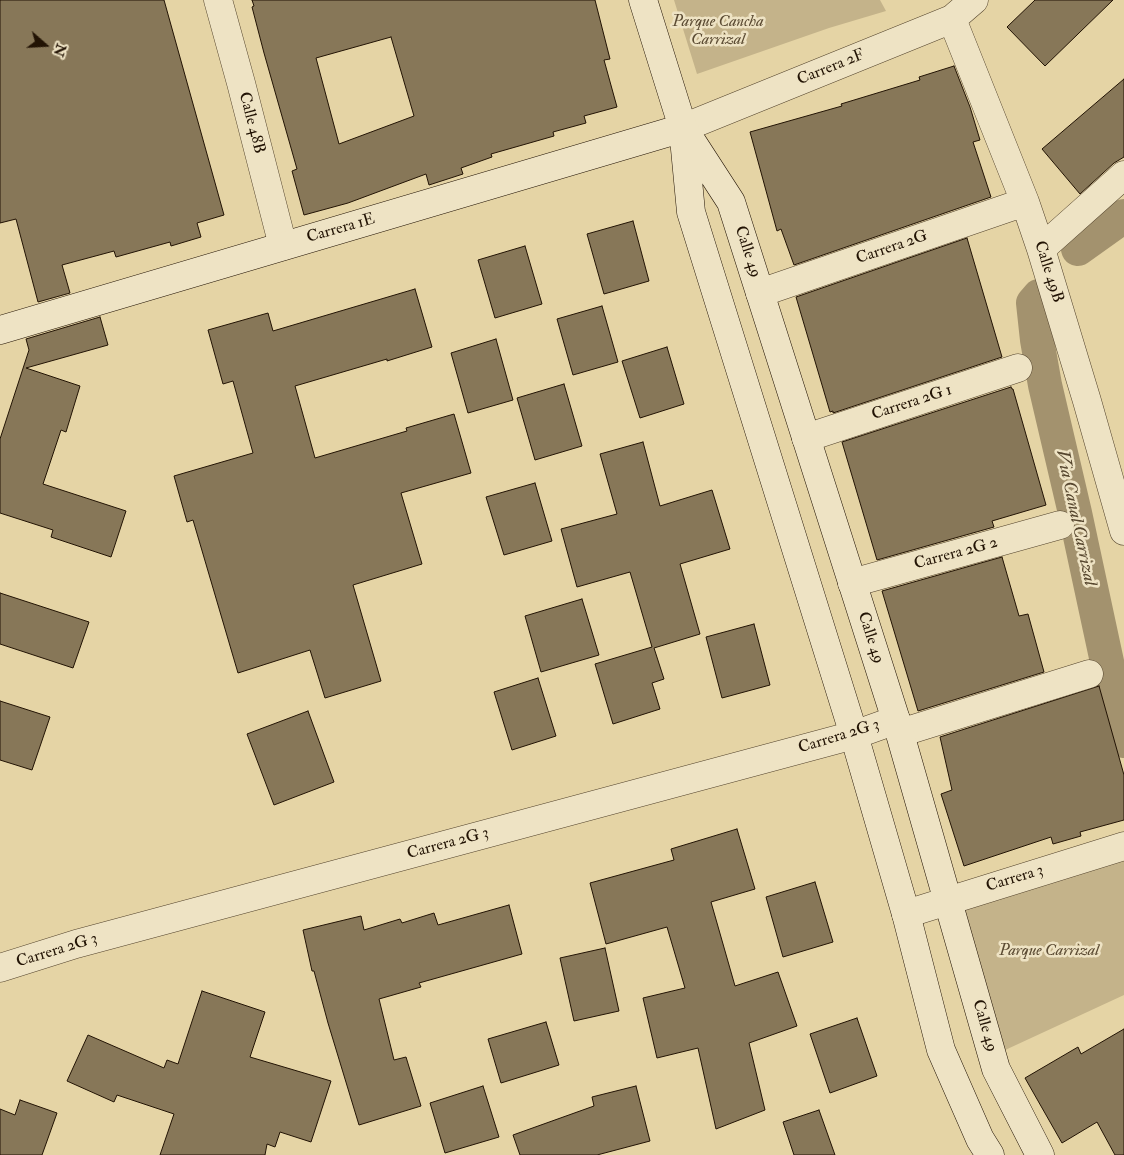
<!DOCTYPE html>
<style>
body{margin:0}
#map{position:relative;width:1124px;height:1155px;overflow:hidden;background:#e5d4a5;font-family:"IM FELL Double Pica",serif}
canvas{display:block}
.north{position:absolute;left:20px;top:20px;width:50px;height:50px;-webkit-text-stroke:4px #eee3c4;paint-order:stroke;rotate:109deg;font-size:14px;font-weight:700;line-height:20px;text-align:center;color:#221304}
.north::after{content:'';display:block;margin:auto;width:18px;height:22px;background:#221304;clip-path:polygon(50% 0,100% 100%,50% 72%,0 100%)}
</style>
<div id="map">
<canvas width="1124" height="1155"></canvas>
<div class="north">N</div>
</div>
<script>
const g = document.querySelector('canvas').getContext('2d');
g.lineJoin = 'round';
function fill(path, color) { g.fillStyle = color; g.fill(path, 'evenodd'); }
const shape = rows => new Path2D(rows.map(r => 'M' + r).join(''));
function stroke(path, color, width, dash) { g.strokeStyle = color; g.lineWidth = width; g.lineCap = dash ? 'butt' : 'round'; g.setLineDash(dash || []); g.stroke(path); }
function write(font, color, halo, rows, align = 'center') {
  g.font = font + ' "IM FELL Double Pica",serif'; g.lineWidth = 5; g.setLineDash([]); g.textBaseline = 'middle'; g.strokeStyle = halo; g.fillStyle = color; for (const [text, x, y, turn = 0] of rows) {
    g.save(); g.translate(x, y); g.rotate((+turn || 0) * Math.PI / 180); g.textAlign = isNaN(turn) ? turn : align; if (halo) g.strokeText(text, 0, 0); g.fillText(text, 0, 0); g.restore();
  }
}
fill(shape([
 [674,0,880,0,886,11,829,28,697,74],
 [1124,857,1124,995,1003,1051,958,904]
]), '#c4b38a');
stroke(shape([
 [1078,249,1124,216],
 [1039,296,1033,303,1037,340,1045,385,1075,513,1124,741]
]), '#a3926e', 34);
const building = shape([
 [0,0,164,0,224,215,197,223,201,237,171,246,170,242,116,257,114,251,62,265,70,293,38,302,16,219,0,223,0,0],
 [252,0,595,0,610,59,604,60,617,107,584,116,586,123,553,132,554,136,491,154,492,157,461,168,463,174,429,185,426,174,348,203,304,215,292,171,297,169,264,53,252,7,254,6,252,0],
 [391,37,414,116,339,144,316,58,391,37],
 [1035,0,1113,0,1045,66,1007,27,1035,0],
 [954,66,970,107,980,140,973,142,991,197,794,265,781,229,777,231,750,132,842,106,841,104,920,80,919,77,954,66],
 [1124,79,1124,157,1114,163,1080,194,1042,149,1124,79],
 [633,221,649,281,604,294,587,234,633,221],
 [967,238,1002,357,833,413,833,411,830,412,796,297,967,238],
 [525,246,542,304,495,318,478,260,525,246],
 [415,289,432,347,387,361,387,359,295,386,315,458,407,431,406,428,454,414,471,473,401,493,422,564,353,585,381,681,325,698,310,650,238,673,193,520,187,522,174,476,253,453,233,381,223,384,208,330,268,313,273,331,415,289],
 [602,306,618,362,573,375,557,319,602,306],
 [100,317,108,345,26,368,80,386,66,432,61,430,43,484,126,511,111,557,51,537,53,530,0,513,0,439,29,350,26,339,100,317],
 [496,339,513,400,468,413,451,353,496,339],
 [667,347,684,404,640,418,622,361,667,347],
 [564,384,582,446,535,460,517,398,564,384],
 [1011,387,1012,389,1013,389,1046,505,992,521,994,527,877,560,842,442,1011,387],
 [643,442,660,506,712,490,730,549,680,564,700,634,654,648,664,679,652,683,660,709,613,724,595,664,652,647,630,572,577,587,561,529,617,514,600,454,643,442],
 [535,483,552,541,504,555,486,497,535,483],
 [1002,557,1019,616,1028,614,1044,672,918,711,882,591,1002,557],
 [0,593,89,622,73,668,0,644,0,593],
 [582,599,599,655,541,672,525,616,582,599],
 [754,624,770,685,722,698,706,637,754,624],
 [538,678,556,736,512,750,494,692,538,678],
 [1099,686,1124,775,1124,820,1080,832,1081,836,1053,844,1051,837,964,866,941,794,952,790,940,737,1099,686],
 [0,701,50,717,32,770,0,760,0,701],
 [308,711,334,782,274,805,247,734,308,711],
 [737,829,755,889,711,902,735,986,778,972,797,1026,749,1043,765,1110,716,1129,698,1048,657,1058,643,998,685,988,667,927,606,944,590,883,674,860,671,849,737,829],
 [815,882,833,942,783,957,766,897,815,882],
 [509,905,522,954,419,983,421,987,379,999,394,1060,406,1057,421,1106,359,1125,328,1023,314,971,312,971,303,930,361,916,364,930,400,919,402,923,434,913,438,925,509,905],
 [605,948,619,1011,574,1021,560,958,605,948],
 [202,991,265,1012,250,1057,331,1081,311,1142,280,1132,275,1147,267,1144,265,1155,160,1155,174,1114,117,1095,114,1102,67,1081,88,1035,164,1068,167,1060,178,1064,202,991],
 [857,1018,877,1076,830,1093,810,1034,857,1018],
 [546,1022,559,1065,501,1083,488,1039,546,1022],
 [1124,1029,1124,1155,1115,1155,1097,1122,1062,1143,1025,1078,1078,1047,1081,1054,1124,1029],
 [483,1086,499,1137,445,1153,430,1103,483,1086],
 [636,1086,650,1141,597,1155,520,1155,513,1135,594,1106,592,1097,636,1086],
 [20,1100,57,1113,42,1155,0,1155,0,1109,15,1115,20,1100],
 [819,1110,835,1155,794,1155,783,1122,819,1110]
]);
fill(building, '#877758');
stroke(building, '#221304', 1);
const street = shape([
 [218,0,241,83,283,246],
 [952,19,1025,202,1041,249,1087,401,1124,531],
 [683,128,952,19,974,0],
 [1041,249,1124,175],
 [760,293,1025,202],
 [806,438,1018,368],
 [852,583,1060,525],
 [900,733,1089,674],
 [906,914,1124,846],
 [0,968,76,944,854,735,896,720]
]);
const secondary = shape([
 [643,0,683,128,691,212,854,735,906,914,941,1050,980,1139,990,1155],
 [685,131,731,202,896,720,996,1069,1040,1155],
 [0,330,683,128]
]);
stroke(street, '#53432c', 29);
stroke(secondary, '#221304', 29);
stroke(street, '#eee3c4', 28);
stroke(secondary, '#eee3c4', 28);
write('italic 16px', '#5b4b33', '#eee3c4', [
 ["Parque Cancha",718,23],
 ["Carrizal",718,41],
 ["Parque Carrizal",1049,952]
]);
write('16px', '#221304', '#eee3c4', [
 ["Carrera 2F",831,68,-22],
 ["Calle 48B",251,123,75],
 ["Carrera 1E",341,229,-16],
 ["Carrera 2G",892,248,-19],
 ["Calle 49",747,252,72],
 ["Calle 49B",1048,272,72],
 ["Carrera 2G 1",912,403,-18],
 ["Carrera 2G 2",956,554,-15],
 ["Calle 49",870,638,72],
 ["Carrera 2G 3",839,737,-17],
 ["Carrera 2G 3",448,844,-15],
 ["Carrera 3",1015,879,-17],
 ["Carrera 2G 3",57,951,-17],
 ["Calle 49",984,1026,74]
]);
write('italic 18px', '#56462e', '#eee3c4', [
 ["Via Canal Carrizal",1075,518,78]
]);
</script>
